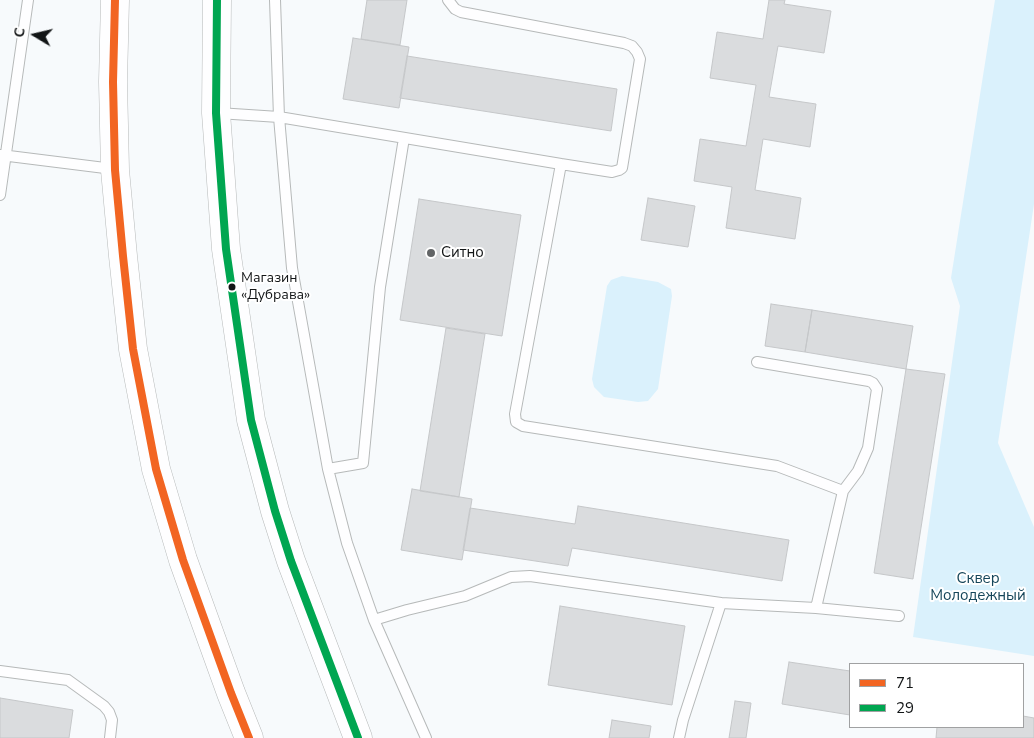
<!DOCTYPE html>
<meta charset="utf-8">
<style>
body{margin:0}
#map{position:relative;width:1034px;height:738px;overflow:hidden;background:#f7fafc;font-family:"Nunito Sans",sans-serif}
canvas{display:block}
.legend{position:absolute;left:849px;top:663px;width:175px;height:65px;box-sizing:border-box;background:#fff;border:1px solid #a0a1a2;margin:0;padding:6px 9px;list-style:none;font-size:15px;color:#121516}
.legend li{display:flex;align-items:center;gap:10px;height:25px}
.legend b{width:25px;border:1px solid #a0a1a2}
.north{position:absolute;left:10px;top:10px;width:50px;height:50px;-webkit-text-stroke:4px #fff;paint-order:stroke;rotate:279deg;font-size:14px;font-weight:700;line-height:20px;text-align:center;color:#121516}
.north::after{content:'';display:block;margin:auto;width:18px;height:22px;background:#121516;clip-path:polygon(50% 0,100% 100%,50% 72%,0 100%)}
</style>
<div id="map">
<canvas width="1034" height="738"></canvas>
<ul class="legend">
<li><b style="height:6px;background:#f26522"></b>71</li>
<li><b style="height:6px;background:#00a651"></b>29</li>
</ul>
<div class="north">С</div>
</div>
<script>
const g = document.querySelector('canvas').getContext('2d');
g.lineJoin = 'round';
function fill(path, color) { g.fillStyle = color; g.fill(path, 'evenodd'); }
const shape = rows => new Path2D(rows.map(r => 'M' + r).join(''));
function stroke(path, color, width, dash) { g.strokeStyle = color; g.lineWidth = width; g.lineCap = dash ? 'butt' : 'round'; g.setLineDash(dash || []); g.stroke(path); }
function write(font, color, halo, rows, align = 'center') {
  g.font = font + ' "Nunito Sans",sans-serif'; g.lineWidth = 4; g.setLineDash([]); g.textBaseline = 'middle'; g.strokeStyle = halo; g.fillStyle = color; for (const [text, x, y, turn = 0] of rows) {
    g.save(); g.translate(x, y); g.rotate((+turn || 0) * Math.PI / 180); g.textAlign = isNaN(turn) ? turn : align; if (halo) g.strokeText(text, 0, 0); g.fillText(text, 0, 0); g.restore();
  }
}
fill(shape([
 [995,0,1034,0,1034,204,998,443,1034,527,1034,656,913,637,960,306,951,278],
 [622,276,658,282,671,289,672,296,658,389,648,401,638,402,604,397,594,387,592,379,607,286,611,280]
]), '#daf1fc');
const building = shape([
 [367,0,407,0,400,45,361,39,367,0],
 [769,0,785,0,784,4,831,11,824,53,778,46,769,97,816,104,810,147,763,139,755,190,801,198,795,239,726,228,732,187,694,181,700,139,746,146,756,85,710,78,717,32,763,39,769,0],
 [353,38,409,47,399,108,343,99,353,38],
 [407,56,617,89,611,131,400,98,407,56],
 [648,198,695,206,688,247,641,240,648,198],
 [419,199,521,215,502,336,400,320,419,199],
 [771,304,812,310,805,352,765,346,771,304],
 [812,310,913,326,906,369,805,352,812,310],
 [446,328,485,334,459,497,420,491,446,328],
 [906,369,945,374,913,579,874,573,906,369],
 [412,489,472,499,462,560,401,550,412,489],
 [578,506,789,540,782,581,572,548,568,566,463,550,470,508,575,524,578,506],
 [560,606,685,626,672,705,548,685,560,606],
 [789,662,850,671,850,715,782,704,789,662],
 [0,698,73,710,69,738,0,738,0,698],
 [735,701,751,703,746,738,729,738,735,701],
 [1023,716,1034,718,1034,738,936,738,937,727,1023,727,1023,716],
 [612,720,651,726,649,738,609,738,612,720]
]);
fill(building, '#dadcde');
stroke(building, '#c5c7c9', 1);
const lane = shape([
 [275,0,279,117,292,268,328,469,347,543,374,620,426,738],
 [448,0,455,9,461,12,624,43,632,46,637,52,640,59,622,168,619,170,612,172,561,164,515,414,516,422,523,426,777,466,843,491],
 [218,113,279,117,561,164],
 [1,155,113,169],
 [0,195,28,0],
 [757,362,869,381,873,383,877,389,868,448,858,471,843,491,816,608],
 [328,469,363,463,380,287,404,138],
 [374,620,407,610,465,596,511,577,530,576,721,603],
 [0,671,68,680,104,706,109,712,112,720,110,738],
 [679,738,683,720,721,603,816,608,899,616]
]);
const primary = shape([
 [115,0,113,82,115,170,123,256,133,349,156,469,183,560,231,693,249,738],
 [217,0,216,113,226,249,251,420,275,511,291,561,358,738]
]);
stroke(lane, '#b6b9b9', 12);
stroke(primary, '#b6b9b9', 29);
stroke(lane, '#fefeff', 10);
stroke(primary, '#fefeff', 28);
stroke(shape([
 [115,0,113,82,115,170,123,256,133,349,156,469,183,560,231,693,249,738]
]), '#f26522', 8);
stroke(shape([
 [217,0,216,113,226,249,251,420,275,511,291,561,358,738]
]), '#00a651', 8);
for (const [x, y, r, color] of [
 [431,253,5,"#626566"],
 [232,287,4.5,"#121516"]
]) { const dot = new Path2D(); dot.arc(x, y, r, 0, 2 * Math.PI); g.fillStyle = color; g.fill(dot); stroke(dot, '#fff', 2); }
write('14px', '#121516', '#fff', [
 ["Магазин",241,279],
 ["«Дубрава»",241,296]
], 'left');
write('15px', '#121516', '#fff', [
 ["Ситно",441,253]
], 'left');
write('15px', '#16465a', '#fff', [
 ["Сквер",978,579],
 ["Молодежный",978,596]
]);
</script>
